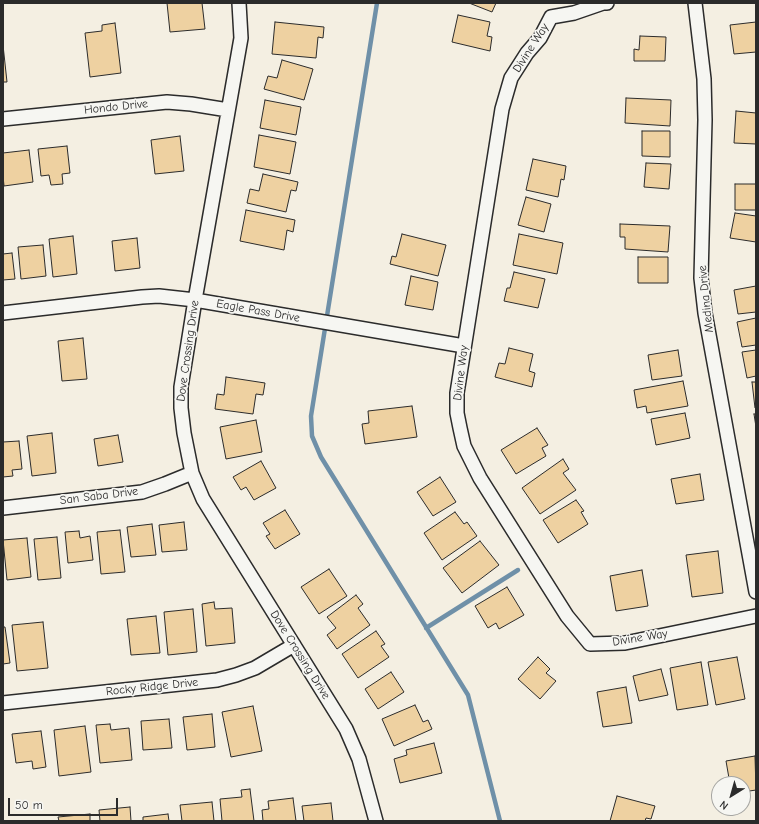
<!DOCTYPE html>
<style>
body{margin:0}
#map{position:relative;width:759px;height:824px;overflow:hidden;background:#f4efe2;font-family:"Comic Neue",sans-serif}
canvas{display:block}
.frame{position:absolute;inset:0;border:4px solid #2b2b2b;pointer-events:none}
.north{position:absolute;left:711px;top:776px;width:40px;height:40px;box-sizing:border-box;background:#f6f6f2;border:1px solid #a5a5a2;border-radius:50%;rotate:217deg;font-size:11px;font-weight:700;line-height:16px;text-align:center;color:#2b2b2b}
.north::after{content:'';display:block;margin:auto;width:14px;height:18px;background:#2b2b2b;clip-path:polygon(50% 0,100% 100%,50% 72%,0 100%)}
.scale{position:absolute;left:8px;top:798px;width:110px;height:18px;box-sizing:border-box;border:2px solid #2b2b2b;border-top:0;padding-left:5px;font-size:12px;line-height:14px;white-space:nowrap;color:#2b2b2b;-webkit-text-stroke:3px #f6f6f2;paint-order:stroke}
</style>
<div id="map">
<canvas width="759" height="824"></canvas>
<div class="frame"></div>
<div class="north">N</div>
<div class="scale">50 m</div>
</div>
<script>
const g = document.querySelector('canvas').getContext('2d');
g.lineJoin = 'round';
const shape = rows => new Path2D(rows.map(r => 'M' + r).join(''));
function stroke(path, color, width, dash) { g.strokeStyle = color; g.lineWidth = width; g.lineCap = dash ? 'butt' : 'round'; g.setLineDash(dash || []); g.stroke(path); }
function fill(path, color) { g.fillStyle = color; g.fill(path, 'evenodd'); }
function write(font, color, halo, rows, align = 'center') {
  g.font = font + ' "Comic Neue",sans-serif'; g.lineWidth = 3.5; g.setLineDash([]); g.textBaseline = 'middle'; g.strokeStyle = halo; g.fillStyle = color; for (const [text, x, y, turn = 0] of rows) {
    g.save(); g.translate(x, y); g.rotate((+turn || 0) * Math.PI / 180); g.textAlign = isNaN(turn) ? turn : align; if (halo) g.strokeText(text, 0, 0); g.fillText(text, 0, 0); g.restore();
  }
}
stroke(shape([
 [377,3,311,416,312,436,321,457,468,695,500,821],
 [426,628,518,570]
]), '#6f90a8', 4.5);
const building = shape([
 [167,3,202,3,205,29,170,32,167,3],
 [469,3,496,3,492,12,469,3],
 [458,15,490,22,487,36,492,37,490,51,452,42,458,15],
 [275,22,324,27,323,38,318,37,316,58,272,54,275,22],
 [756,22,756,52,734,54,730,25,756,22],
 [115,23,121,73,90,77,85,33,102,31,102,25,115,23],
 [640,36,666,37,665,61,634,61,634,49,639,50,640,36],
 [3,45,7,82,3,82,3,45],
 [282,60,313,69,304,100,264,89,268,76,277,78,282,60],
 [626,98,671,100,670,126,625,123,626,98],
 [265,100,301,107,296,135,260,128,265,100],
 [736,111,756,113,756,144,734,143,736,111],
 [642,131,670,131,670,157,642,156,642,131],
 [259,135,296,142,290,174,254,167,259,135],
 [180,136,184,171,155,174,151,140,180,136],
 [67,146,70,173,62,174,63,184,51,185,49,175,41,176,38,149,67,146],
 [29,150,33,182,4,186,3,176,3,153,29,150],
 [533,159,566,166,564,180,561,179,558,197,526,190,533,159],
 [646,163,671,164,669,189,644,187,646,163],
 [263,174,298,182,296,191,291,190,286,212,247,203,250,189,259,191,263,174],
 [735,184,756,184,756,210,735,210,735,184],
 [526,197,551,204,544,232,518,225,526,197],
 [246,210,295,220,293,232,287,230,284,250,240,241,246,210],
 [735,213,756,216,756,242,730,238,735,213],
 [620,224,670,226,668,252,625,249,625,237,620,237,620,224],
 [402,234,446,245,438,276,390,264,392,256,396,257,402,234],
 [519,234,563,243,557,274,513,265,519,234],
 [73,236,77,274,53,277,49,239,73,236],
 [137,238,140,268,115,271,112,241,137,238],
 [43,245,46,276,21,279,18,247,43,245],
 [12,253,15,279,3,280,3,254,12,253],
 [638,257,668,257,668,283,638,283,638,257],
 [514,272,545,279,538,308,504,301,507,288,510,288,514,272],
 [411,276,438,282,433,310,405,305,411,276],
 [756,286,756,312,738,314,734,290,756,286],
 [756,318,756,345,742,347,737,322,756,318],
 [83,338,87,379,62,381,58,341,83,338],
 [509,348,533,354,529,371,535,373,532,387,495,377,499,363,505,364,509,348],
 [678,350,682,376,652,380,648,355,678,350],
 [756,350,756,376,747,378,742,352,756,350],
 [226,377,265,383,263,395,256,394,253,414,215,409,217,394,224,395,226,377],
 [683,381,688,406,647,413,646,406,637,408,634,390,683,381],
 [752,382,756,382,756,407,755,408,752,382],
 [412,406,417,437,365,444,362,424,369,423,368,411,412,406],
 [685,413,690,438,656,445,651,419,685,413],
 [754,414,756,414,756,427,754,414],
 [256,420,262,452,226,459,220,427,256,420],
 [537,428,548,445,542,448,546,456,516,474,501,450,537,428],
 [52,433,56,473,32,476,27,436,52,433],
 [118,435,123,462,98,466,94,439,118,435],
 [19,441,22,469,12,470,13,476,3,477,3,442,19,441],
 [563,459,569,469,563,473,576,490,540,514,522,488,563,459],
 [261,461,276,488,254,500,246,487,241,490,233,477,261,461],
 [700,474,704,500,676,504,671,479,700,474],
 [440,477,456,502,433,516,417,492,440,477],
 [576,500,584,511,581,512,588,524,558,543,543,520,576,500],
 [285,510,300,534,275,549,266,536,270,534,263,523,285,510],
 [455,512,464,524,467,522,477,536,442,560,424,533,455,512],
 [184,522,187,550,162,552,159,525,184,522],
 [152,524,156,555,131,557,127,527,152,524],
 [120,530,125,572,101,574,97,532,120,530],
 [79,531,80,538,90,536,93,560,68,563,65,532,79,531],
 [57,537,61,578,38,580,34,539,57,537],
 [27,538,31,577,7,580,3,540,27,538],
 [480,541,499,565,462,593,443,568,480,541],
 [718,551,723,593,692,597,686,555,718,551],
 [329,569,347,596,319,614,301,587,329,569],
 [642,570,648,606,616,611,610,576,642,570],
 [507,587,524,615,499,629,496,623,488,628,475,606,507,587],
 [356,595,363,604,358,608,370,625,337,649,327,635,336,628,327,617,356,595],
 [214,602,215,609,232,608,235,643,206,646,202,604,214,602],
 [193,609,197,652,168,655,164,612,193,609],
 [156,616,160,653,131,655,127,619,156,616],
 [43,622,48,668,17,671,12,625,43,622],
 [3,627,5,627,10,663,3,664,3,627],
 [376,631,385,644,381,646,389,657,358,678,342,654,376,631],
 [538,657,550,669,546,673,556,681,540,699,518,679,538,657],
 [737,657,745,699,716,705,708,662,737,657],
 [701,662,708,705,677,710,670,668,701,662],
 [661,669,668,695,639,701,633,676,661,669],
 [391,672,404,692,378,709,365,689,391,672],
 [626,687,632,723,603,727,597,692,626,687],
 [415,705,423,722,428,720,432,729,394,746,382,719,415,705],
 [253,706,262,751,231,757,222,712,253,706],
 [212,714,215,747,187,750,183,717,212,714],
 [169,719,172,748,143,750,141,721,169,719],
 [110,724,111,730,129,728,132,760,100,763,96,725,110,724],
 [85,726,91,772,59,776,54,730,85,726],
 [41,731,46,767,33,769,32,761,16,763,12,734,41,731],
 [434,743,442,773,400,783,394,759,407,755,406,750,434,743],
 [755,756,756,790,743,792,743,784,730,784,726,761,755,756],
 [250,789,254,821,222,821,220,799,242,797,241,790,250,789],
 [617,796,655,806,651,819,646,818,645,821,610,821,617,796],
 [293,798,296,821,263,821,262,810,269,809,268,801,293,798],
 [212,802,214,821,182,821,180,805,212,802],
 [331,803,333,821,304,821,302,806,331,803],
 [130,807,131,821,100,821,99,810,130,807],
 [90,814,90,821,59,821,58,817,90,814],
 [168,814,169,821,143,821,143,817,168,814]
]);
fill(building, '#eed1a1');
stroke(building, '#2b2b2b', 1);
const street = shape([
 [239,3,241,38,195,300,181,387,181,408,184,433,192,473,203,499,346,729,359,759,376,821],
 [607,3,603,3,574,13,551,17,540,38,527,53,511,78,502,109,457,393,457,413,460,428,464,446,480,478,567,616,590,644,625,643,756,616],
 [695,3,704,79,705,120,701,278,705,313,756,592],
 [3,119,167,102,191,104,228,110],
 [3,313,142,297,159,296,195,300,464,346],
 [3,508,142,492,165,484,192,473],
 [3,703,217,680,236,675,255,668,294,645]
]);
stroke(street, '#2b2b2b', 16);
stroke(street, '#f6f6f2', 13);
write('12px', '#2b2b2b', '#f6f6f2', [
 ["Divine Way",531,48,-57],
 ["Hondo Drive",116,107,-6],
 ["Medina Drive",706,299,-96],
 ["Eagle Pass Drive",258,311,10],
 ["Dove Crossing Drive",188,351,-82],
 ["Divine Way",461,373,-83],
 ["San Saba Drive",99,496,-7],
 ["Divine Way",640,638,-9],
 ["Dove Crossing Drive",300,655,58],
 ["Rocky Ridge Drive",152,687,-6]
]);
</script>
